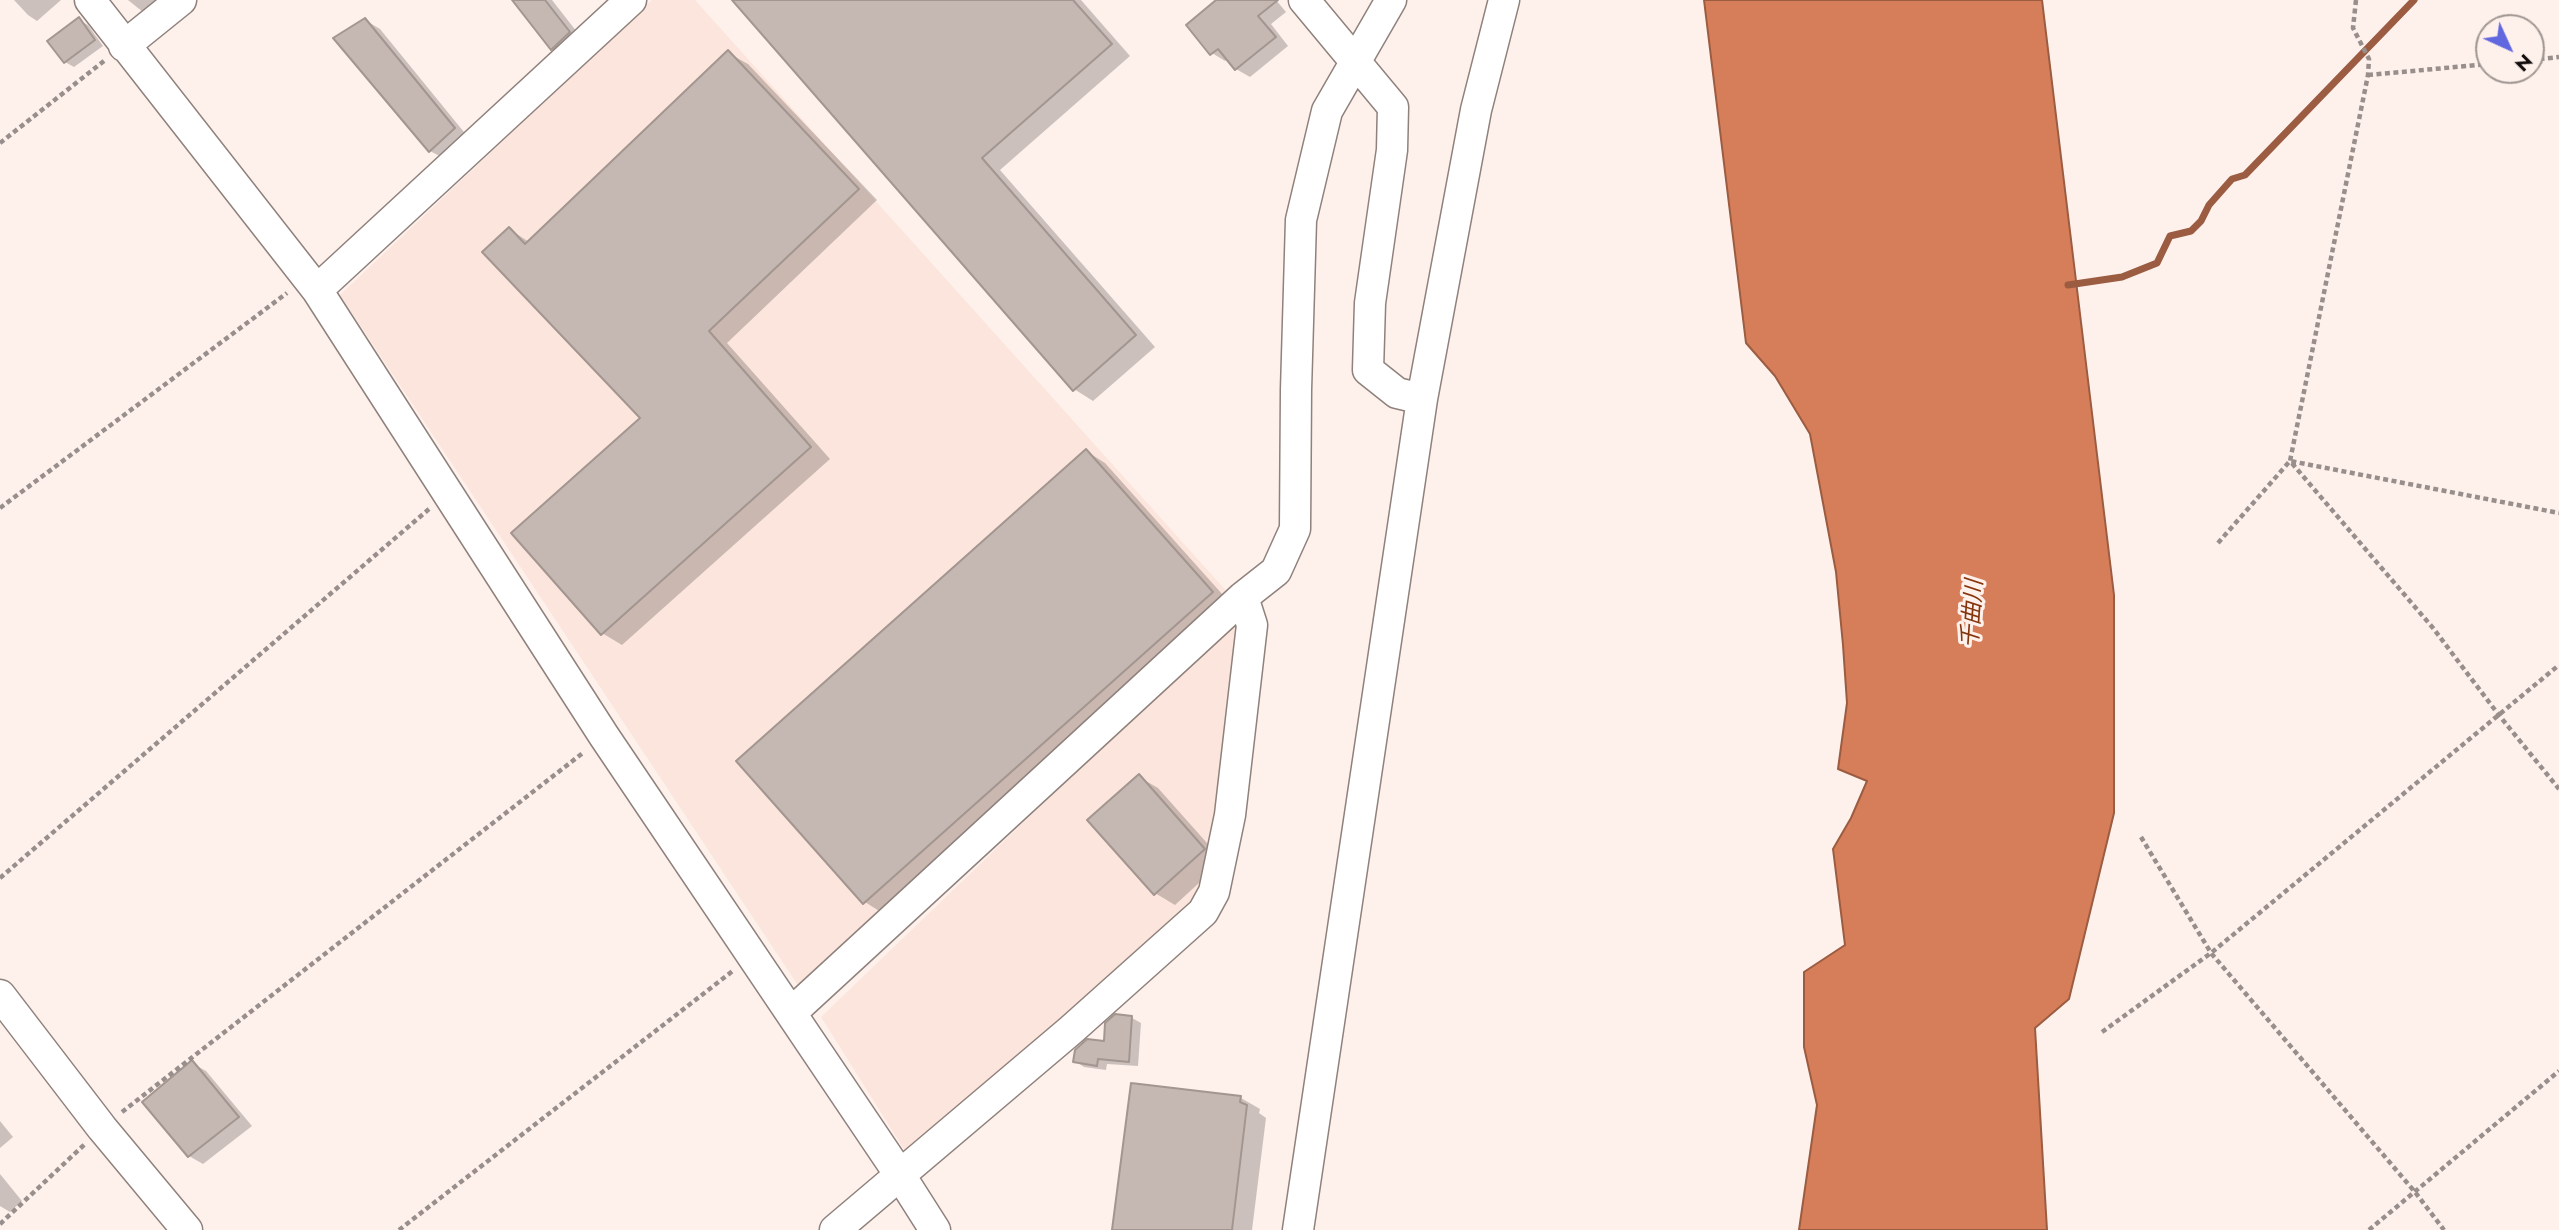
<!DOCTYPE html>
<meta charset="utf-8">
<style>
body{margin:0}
#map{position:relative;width:2559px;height:1230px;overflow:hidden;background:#fef1ec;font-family:Jost,sans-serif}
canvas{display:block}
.north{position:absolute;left:2475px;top:14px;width:70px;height:70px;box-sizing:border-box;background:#fef1ec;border:2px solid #a09692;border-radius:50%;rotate:135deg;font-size:19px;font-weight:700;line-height:28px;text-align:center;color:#120d0c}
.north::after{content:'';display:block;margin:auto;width:24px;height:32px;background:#6167df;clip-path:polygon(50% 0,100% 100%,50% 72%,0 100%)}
</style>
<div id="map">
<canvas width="2559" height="1230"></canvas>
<div class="north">N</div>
</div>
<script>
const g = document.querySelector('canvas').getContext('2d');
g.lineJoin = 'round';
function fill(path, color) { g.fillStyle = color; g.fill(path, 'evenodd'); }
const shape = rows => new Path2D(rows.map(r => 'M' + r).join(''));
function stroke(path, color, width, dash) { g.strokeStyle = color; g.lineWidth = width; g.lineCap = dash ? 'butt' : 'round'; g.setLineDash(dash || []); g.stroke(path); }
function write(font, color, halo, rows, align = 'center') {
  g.font = font + ' Jost,"Noto Sans JP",sans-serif'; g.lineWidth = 6; g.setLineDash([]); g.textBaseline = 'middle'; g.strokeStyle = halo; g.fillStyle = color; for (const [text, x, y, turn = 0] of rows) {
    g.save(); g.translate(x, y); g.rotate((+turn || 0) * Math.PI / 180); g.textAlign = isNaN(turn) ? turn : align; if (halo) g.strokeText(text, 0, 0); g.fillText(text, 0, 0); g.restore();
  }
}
fill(shape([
 [652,0,695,0,1230,595,805,996,340,295],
 [1238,616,1252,625,1203,912,905,1151,821,1017]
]), '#fce5dc');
const water = shape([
 [1704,0,2042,0,2114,595,2114,813,2069,999,2035,1028,2047,1230,1799,1230,1817,1105,1804,1047,1804,972,1845,945,1833,849,1851,818,1867,781,1838,769,1847,703,1843,645,1836,572,1810,434,1775,376,1746,343,1704,0]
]);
fill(water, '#d67e59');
stroke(water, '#9b5c42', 2);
fill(shape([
 [14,0,61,0,37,21,28,15],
 [128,0,155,0,143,12],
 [514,0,552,0,584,41,567,57,552,49],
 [734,0,1081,0,1130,56,1000,170,1155,347,1093,401,1074,389],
 [1219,0,1276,0,1286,12,1271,24,1288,46,1250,77,1236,69,1228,59,1225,61,1212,53],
 [79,20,88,25,103,46,74,67,65,62],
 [365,20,380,29,468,137,445,159,430,151,336,39],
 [728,53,748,64,877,200,727,343,830,459,622,645,602,633,642,418,509,229,529,242],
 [1086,451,1105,463,1231,604,884,914,865,902],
 [1139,777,1158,788,1223,861,1175,905,1155,893],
 [1115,1016,1132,1018,1141,1023,1138,1066,1107,1064,1106,1070,1084,1067,1075,1061,1105,1043],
 [192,1063,206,1071,252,1126,203,1164,189,1156],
 [1133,1085,1241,1098,1260,1109,1259,1113,1266,1118,1252,1230,1114,1230],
 [0,1121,13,1137,0,1148],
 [0,1174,22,1201,10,1212,0,1206]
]), '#0003');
stroke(shape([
 [2068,285,2122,277,2157,263,2170,236,2191,231,2201,221,2209,205,2232,179,2245,175,2414,0]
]), '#9b5c42', 7);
const building = shape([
 [512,0,545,0,570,32,551,50,512,0],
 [732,0,1073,0,1112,44,982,158,1136,335,1073,391,732,0],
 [1216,0,1278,0,1258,16,1276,37,1235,70,1218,49,1210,55,1186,25,1216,0],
 [79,17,95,40,64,63,47,41,79,17],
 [365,18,455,128,429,152,333,38,365,18],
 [728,50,859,189,709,331,811,447,601,635,511,533,640,418,482,252,509,227,525,244,728,50],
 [1086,449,1213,592,863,904,736,761,1086,449],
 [1139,774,1205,849,1154,895,1087,820,1139,774],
 [1115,1014,1132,1016,1129,1062,1098,1059,1097,1066,1073,1062,1075,1050,1087,1039,1104,1041,1105,1023,1115,1014],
 [192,1060,239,1117,188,1157,142,1102,192,1060],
 [1131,1083,1241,1096,1240,1102,1247,1105,1232,1230,1112,1230,1131,1083]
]);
fill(building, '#c5b7b1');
stroke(building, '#a3958f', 2);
const minor = shape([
 [90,0,317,290,604,736,900,1175,935,1230],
 [1304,0,1393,107,1392,150,1370,303,1368,370,1397,393,1422,399],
 [124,46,181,0],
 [317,290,631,0],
 [0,995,102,1128,187,1230],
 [791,1013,1243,597,1276,571,1295,529,1296,390,1301,220,1327,111,1391,0],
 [835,1230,1071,1030,1203,912,1214,892,1230,815,1252,625,1243,597],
 [1298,1230,1422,399,1476,110,1504,0]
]);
stroke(minor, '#8f817c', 33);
stroke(shape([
 [2356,0,2353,28,2369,59,2368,75,2290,461,2433,628,2498,714,2559,789],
 [2531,60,2559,57],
 [2368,75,2489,64],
 [0,143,104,61],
 [0,508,287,293],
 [2218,543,2290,461,2559,513],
 [2141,837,2211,953,2415,1192,2444,1230],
 [0,878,429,509],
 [2102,1032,2211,953,2559,665],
 [122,1112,584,752],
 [0,1224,86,1143],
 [399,1230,734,970],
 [2369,1230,2559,1071]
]), '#988e8b', 4.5, [5, 3.5]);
stroke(minor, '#fff', 30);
write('italic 23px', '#85350c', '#fef1ec', [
 ["千曲川",1974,614,-86]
]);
</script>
